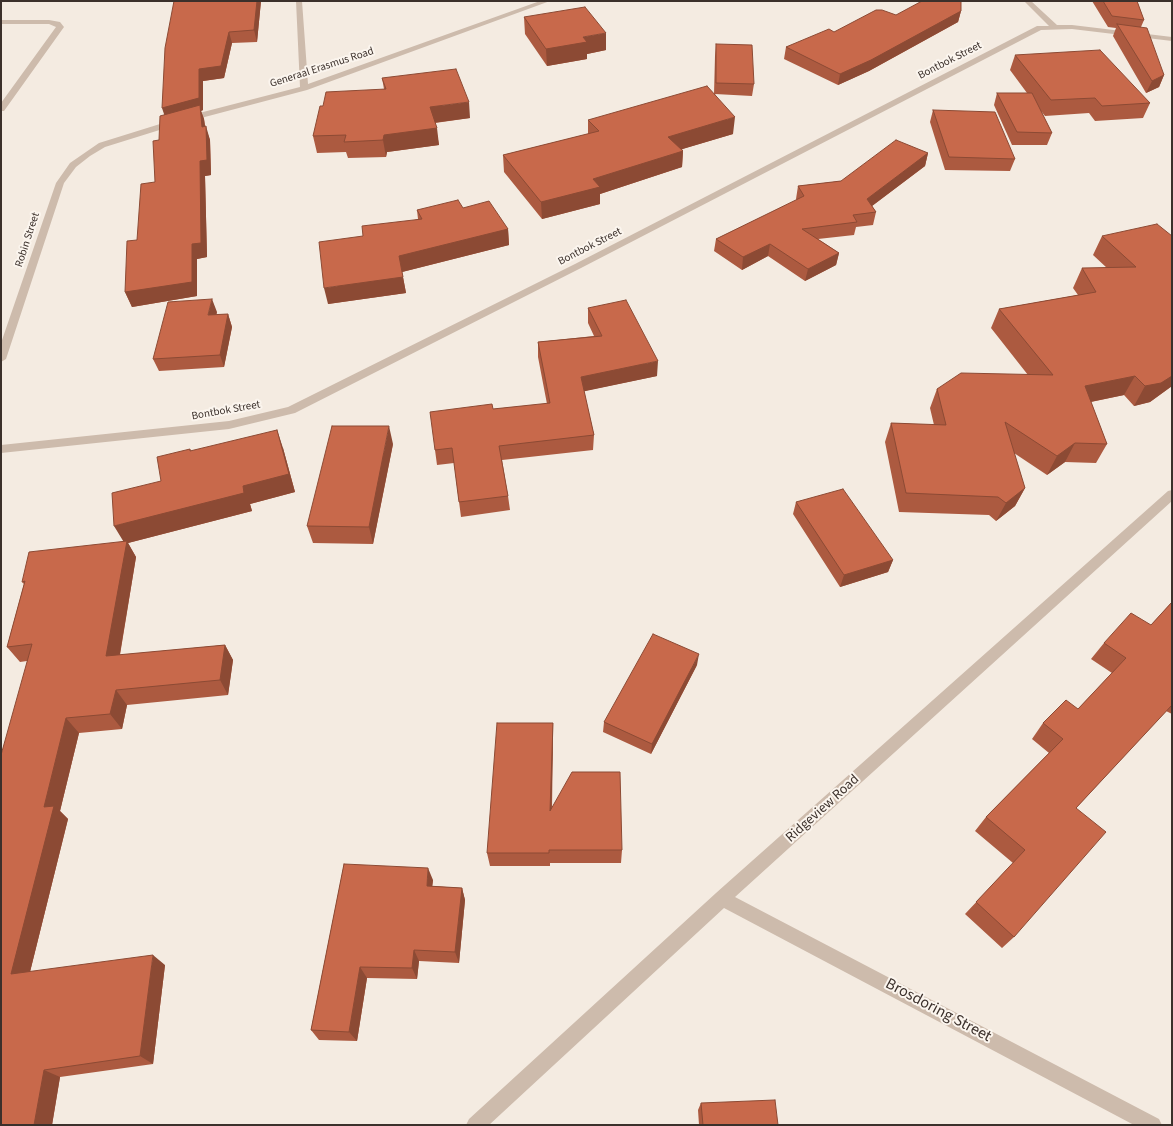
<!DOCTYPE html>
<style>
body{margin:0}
#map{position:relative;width:1173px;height:1126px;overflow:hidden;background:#f4ebe1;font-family:"Source Sans 3",sans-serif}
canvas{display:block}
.frame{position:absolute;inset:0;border:2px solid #3b302b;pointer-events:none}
</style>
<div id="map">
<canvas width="1173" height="1126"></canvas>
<div class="frame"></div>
</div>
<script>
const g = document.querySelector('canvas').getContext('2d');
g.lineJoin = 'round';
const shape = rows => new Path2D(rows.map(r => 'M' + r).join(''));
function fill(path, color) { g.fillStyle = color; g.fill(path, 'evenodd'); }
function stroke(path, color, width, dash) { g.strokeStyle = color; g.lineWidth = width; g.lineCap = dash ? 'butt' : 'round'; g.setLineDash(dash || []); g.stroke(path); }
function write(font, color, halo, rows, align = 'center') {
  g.font = font + ' "Source Sans 3",sans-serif'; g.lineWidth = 4; g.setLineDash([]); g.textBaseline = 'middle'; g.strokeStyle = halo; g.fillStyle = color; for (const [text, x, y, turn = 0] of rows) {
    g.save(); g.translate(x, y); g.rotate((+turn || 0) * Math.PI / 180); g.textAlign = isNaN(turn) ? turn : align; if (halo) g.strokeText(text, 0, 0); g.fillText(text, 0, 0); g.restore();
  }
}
fill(shape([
 [296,1,302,1,308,84,540,1,550,1,307,90,182,123,105,147,90,156,76,167,64,183,6,359,1,362,1,343,56,183,70,163,99,143,176,119,300,87,296,1],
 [1024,1,1031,1,1057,25,1072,25,1172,37,1172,41,1072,29,1041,30,581,268,295,413,229,429,1,453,1,445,229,421,288,407,575,264,1037,26,1049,26,1024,1],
 [1,20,49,20,60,22,64,27,4,111,1,111,1,103,56,27,49,24,1,24,1,20],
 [1172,490,1172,501,735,897,1159,1119,1162,1125,1134,1125,724,908,489,1125,466,1125,469,1119,716,893,1168,491,1172,490]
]), '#cdbbac');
fill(shape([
 [174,1,261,1,257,42,232,43,224,78,203,81,203,110,201,111,204,119,205,126,210,140,211,175,205,176,207,257,197,259,197,296,132,307,125,292,137,240,155,182,159,140,164,115],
 [1092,1,1137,1,1144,20,1141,27,1164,75,1159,87,1146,93,1113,36,1116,28,1108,27],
 [961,11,958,22,869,71,838,85,784,59,786,47,834,32,896,15],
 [524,17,606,50,587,54,587,59,547,66,525,34],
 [716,44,754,84,752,96,715,94,733,134,682,149,683,151,682,167,600,194,600,204,542,219,504,172,503,155,588,134,588,120,714,94,715,56],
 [1015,55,1150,103,1143,118,1095,121,1089,113,1045,116,1041,111,1052,133,1047,145,1012,145,994,105,997,93,1027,93,1010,70],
 [382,78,470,118,435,123,439,145,387,152,386,157,348,158,346,152,317,153,313,136,323,106,384,89],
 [933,110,1015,159,1010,171,945,170,930,122],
 [928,153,925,166,872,206,876,212,873,225,856,227,854,235,818,239,839,253,836,265,805,281,768,256,742,270,714,251,716,239,797,200,796,199,798,186,841,181],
 [463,208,508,229,509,245,402,272,406,293,328,304,363,236,418,219,417,210],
 [1102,236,1172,236,1172,386,1150,402,1134,406,1124,395,1091,402,1107,444,1096,463,1065,462,1047,475,1014,453,1025,488,1015,506,996,521,989,515,899,512,885,442,891,423,934,425,930,408,937,389,1028,375,991,328,999,309,1078,295,1073,288,1082,268,1107,268,1093,255],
 [588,308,657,376,584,391,594,435,593,450,502,460,508,496,510,510,461,517,454,463,437,465,435,450,493,409,547,404,538,357,538,342,594,336,588,323],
 [217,312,216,315,228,314,232,327,224,367,159,371,153,359],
 [393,444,373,544,313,543,307,526],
 [283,448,295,492,250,504,252,511,128,543,136,557,120,655,225,645,233,660,228,695,127,705,122,729,79,733,60,811,68,819,30,972,165,965,153,1064,60,1077,52,1125,1,1125,27,661,20,662,7,647,24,584,22,582,123,541,161,481,190,449,191,451],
 [796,502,893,560,888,572,840,587,793,514],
 [1172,602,1172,714,1166,711,1076,808,1014,937,1002,948,965,914,1013,863,975,831,986,817,1049,753,1032,739,1043,723,1078,709,1112,673,1091,659,1104,643,1151,625],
 [697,665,651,754,603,732,604,722],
 [553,723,553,738,552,809,622,850,621,863,550,863,550,866,490,866,487,853],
 [344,864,433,880,432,886,462,888,465,900,459,963,419,961,417,979,367,978,357,1041,319,1040,311,1030],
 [701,1103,778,1125,699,1125,698,1110]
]), '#ac5a40');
fill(shape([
 [257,1,261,1,257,42,254,30],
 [961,11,958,22,869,71,838,85,840,74],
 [229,32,232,43,224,78,203,81,203,110,201,111,204,119,206,133,206,126,210,140,211,175,205,176,207,257,197,259,197,296,132,307,125,292,192,244,200,161,202,127,166,120,162,108,199,69],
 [606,33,606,50,587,54,587,59,547,66,546,49,583,37],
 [1164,75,1159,87,1146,93,1152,81],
 [469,102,470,118,432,123,430,107],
 [735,117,733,134,666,154,668,137],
 [437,128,439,145,387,152,386,157,383,140,384,135],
 [683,151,682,167,600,194,600,204,542,219,541,202,593,179],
 [928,153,925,166,864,212,867,199],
 [508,229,509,245,402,272,399,256],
 [770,244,768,256,742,270,743,257],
 [839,253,836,265,805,281,808,269],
 [403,277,406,293,328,304,324,288],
 [212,299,217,312,213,328,208,315],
 [228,314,232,327,224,367,220,355],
 [658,361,657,376,581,392,581,377],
 [1135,376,1124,395,1075,405,1085,386],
 [1172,376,1172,386,1150,402,1134,406,1145,386],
 [389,426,393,444,373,544,369,527],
 [277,430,283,448,295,492,250,504,252,511,128,543,136,557,117,671,106,656,125,544,114,526,243,486],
 [1075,443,1065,462,1047,475,1057,456],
 [1025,488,1015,506,996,521,1006,503],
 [893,560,888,572,840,587,844,575],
 [225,645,233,660,228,695,220,680],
 [699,654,697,665,651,754,652,744],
 [116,690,127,705,122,729,110,714],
 [66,718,79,733,60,811,68,819,27,984,11,974,44,807],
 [553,723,553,738,551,825,550,811],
 [428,868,433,880,431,899,427,886],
 [462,888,465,900,459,963,455,952],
 [414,950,419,961,417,979,412,968],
 [153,955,165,965,153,1064,140,1056],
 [360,967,367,978,357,1041,349,1032],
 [44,1070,60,1077,52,1125,34,1125]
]), '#8c4a34');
const building = shape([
 [174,1,257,1,254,30,229,32,221,66,199,69,199,98,162,108,165,48,174,1],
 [922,1,961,1,961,11,871,60,840,74,786,47,829,29,834,32,876,10,882,10,896,15,922,1],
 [1103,1,1137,1,1144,20,1112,16,1103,1],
 [585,7,606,33,583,37,587,42,546,49,524,17,585,7],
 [1117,24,1147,28,1164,75,1152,81,1117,24],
 [716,44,752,45,754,84,716,83,716,44],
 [1100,50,1150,103,1102,106,1095,98,1051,100,1015,55,1100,50],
 [456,69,469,102,430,107,437,128,384,135,383,140,344,142,346,135,313,136,320,106,323,106,326,92,386,89,382,78,456,69],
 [707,86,735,117,668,137,683,151,593,179,600,187,541,202,503,155,599,131,588,120,707,86],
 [997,93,1032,93,1052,133,1017,132,997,93],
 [200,105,202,127,206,126,207,160,200,161,201,243,192,244,192,282,125,292,127,241,137,240,141,184,155,182,153,141,159,140,160,116,200,105],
 [933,110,995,112,1015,159,949,157,933,110],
 [896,140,928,153,867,199,876,212,853,215,857,222,802,229,839,253,808,269,770,244,743,257,716,239,804,196,798,186,841,181,896,140],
 [458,200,463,208,489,201,508,229,399,256,403,277,324,288,319,242,363,236,362,226,422,219,417,210,458,200],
 [1157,224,1172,236,1172,376,1161,383,1145,386,1135,376,1085,386,1107,444,1075,443,1057,456,1005,422,1025,488,1006,503,998,497,906,493,891,423,946,425,937,389,961,373,1053,375,999,309,1096,292,1082,268,1136,267,1102,236,1157,224],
 [212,299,208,315,228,314,220,355,153,359,168,302,212,299],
 [626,300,658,361,581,377,594,435,499,446,508,496,459,502,452,448,435,450,430,412,492,404,493,409,550,403,538,342,602,336,588,308,626,300],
 [332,426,389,426,369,527,307,526,332,426],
 [277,430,289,474,243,486,244,493,114,526,112,493,161,481,157,457,190,449,190,451,277,430],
 [843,489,893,560,844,575,796,502,843,489],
 [127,541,106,656,225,645,220,680,116,690,110,714,66,718,44,807,54,806,11,974,153,955,140,1056,44,1070,34,1125,1,1125,1,755,32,644,7,647,25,581,22,582,29,552,127,541],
 [1172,602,1172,705,1076,808,1106,832,1014,937,976,902,1025,850,986,817,1063,739,1043,723,1066,700,1078,709,1126,658,1104,643,1131,613,1151,625,1172,602],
 [653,634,699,654,652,744,604,722,653,634],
 [497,723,553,723,550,811,572,772,620,772,622,850,549,850,549,853,487,853,497,723],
 [344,864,428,868,427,886,462,888,455,952,414,950,412,968,360,967,349,1032,311,1030,344,864],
 [775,1100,778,1125,703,1125,701,1103,775,1100]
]);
fill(building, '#c8694b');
stroke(building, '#8c4a34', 1);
write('11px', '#3b302b', '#fbf5ee', [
 ["Bontbok Street",950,61,-27],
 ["Generaal Erasmus Road",322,68,-18],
 ["Robin Street",28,240,-72],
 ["Bontbok Street",590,247,-27],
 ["Bontbok Street",226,411,-10]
]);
write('14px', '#3b302b', '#fbf5ee', [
 ["Ridgeview Road",823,809,-42]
]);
write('16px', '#3b302b', '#fbf5ee', [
 ["Brosdoring Street",938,1011,28]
]);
</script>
